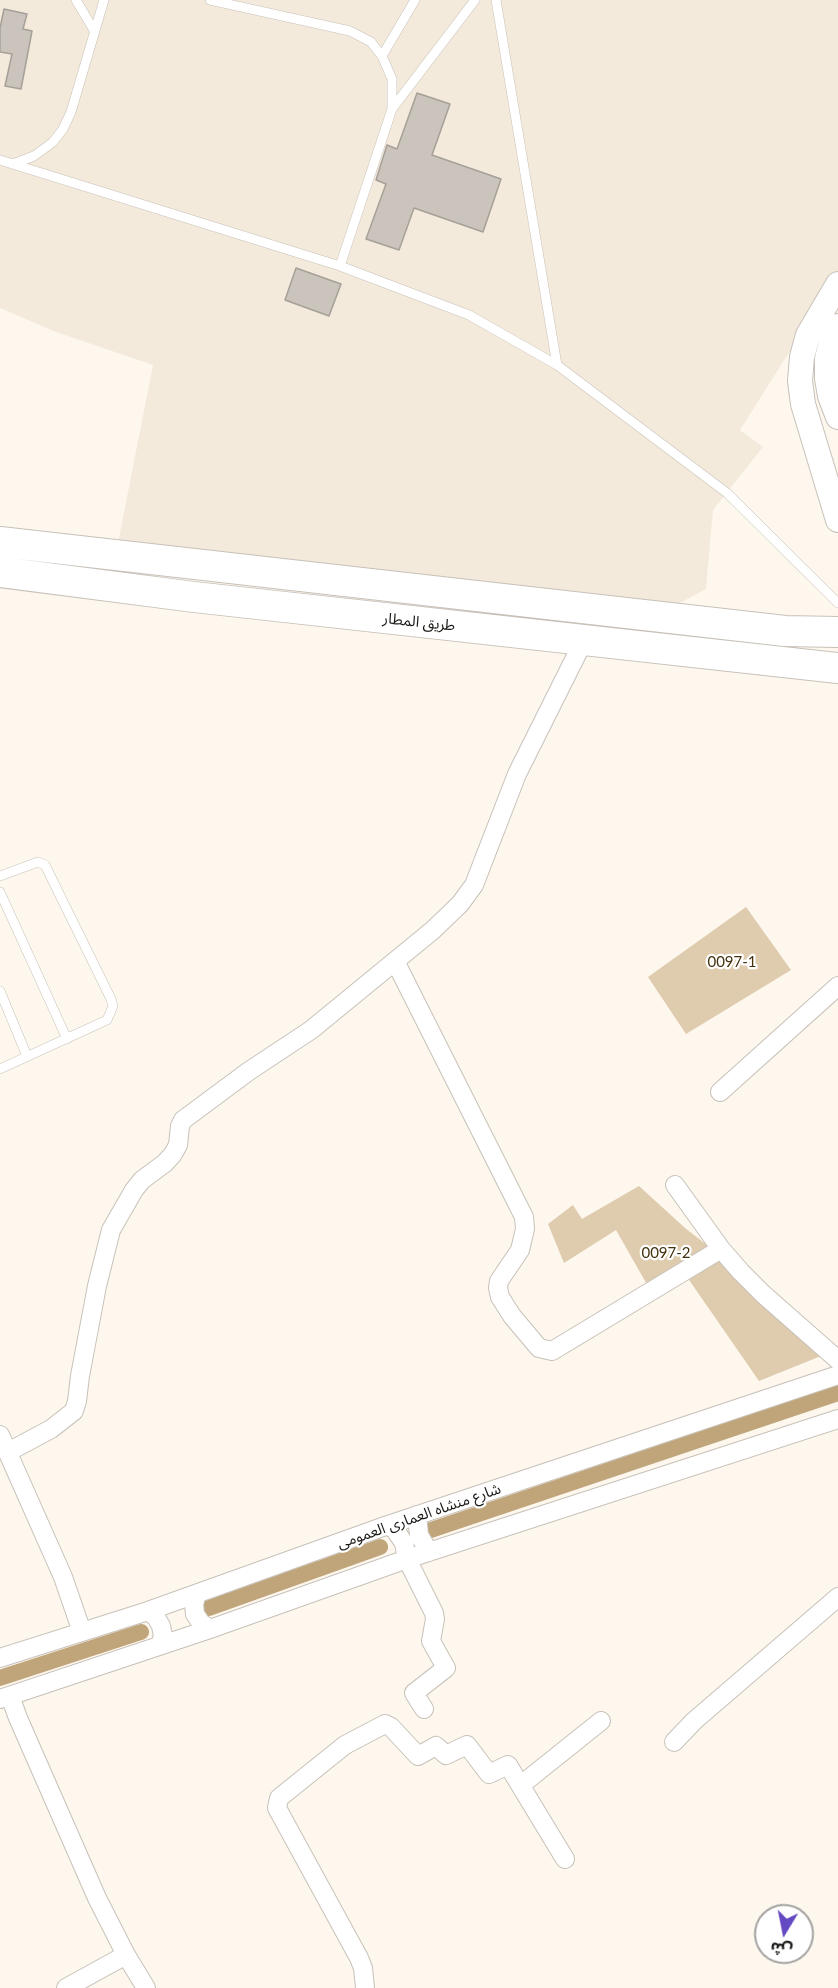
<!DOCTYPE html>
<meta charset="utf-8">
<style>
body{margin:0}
#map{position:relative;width:838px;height:1988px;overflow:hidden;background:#fdf7ee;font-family:Lato,"Noto Sans Arabic",sans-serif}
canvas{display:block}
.north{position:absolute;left:754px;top:1904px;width:60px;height:60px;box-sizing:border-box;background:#fff;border:2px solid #a4a3a2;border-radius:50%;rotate:190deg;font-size:16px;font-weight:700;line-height:24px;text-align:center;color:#1b1916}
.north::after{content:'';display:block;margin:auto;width:21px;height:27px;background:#6449c2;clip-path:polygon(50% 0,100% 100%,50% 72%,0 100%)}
</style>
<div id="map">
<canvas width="838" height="1988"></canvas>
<div class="north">ش</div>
</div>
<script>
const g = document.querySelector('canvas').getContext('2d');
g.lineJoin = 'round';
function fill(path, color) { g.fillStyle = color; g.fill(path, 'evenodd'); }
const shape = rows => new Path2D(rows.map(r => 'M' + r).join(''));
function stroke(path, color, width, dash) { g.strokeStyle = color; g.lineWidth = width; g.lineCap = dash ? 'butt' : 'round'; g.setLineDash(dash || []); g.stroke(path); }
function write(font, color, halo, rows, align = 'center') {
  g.font = font + ' Lato,"Noto Sans Arabic",sans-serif'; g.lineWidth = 4.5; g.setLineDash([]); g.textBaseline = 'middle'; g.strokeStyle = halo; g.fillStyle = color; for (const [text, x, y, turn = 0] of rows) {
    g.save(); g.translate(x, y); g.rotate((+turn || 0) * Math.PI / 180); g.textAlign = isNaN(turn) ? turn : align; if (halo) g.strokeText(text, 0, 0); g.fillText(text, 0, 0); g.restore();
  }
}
fill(shape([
 [0,0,838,0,838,275,740,430,763,447,713,510,706,589,678,604,117,548,153,365,56,332,0,308]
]), '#f4eadb');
fill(shape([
 [746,907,791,970,686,1034,648,977],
 [639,1186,685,1228,730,1263,826,1354,759,1381,687,1277,653,1295,616,1230,564,1263,548,1224,573,1205,582,1219]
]), '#dfcbad');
stroke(shape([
 [431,1530,838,1393],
 [209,1608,380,1547],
 [0,1678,141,1632]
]), '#c0a57b', 16);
const building = shape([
 [4,9,27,14,23,29,32,31,21,89,5,86,12,54,0,52,0,28,4,9],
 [417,93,450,104,432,155,501,179,483,232,414,208,399,250,366,239,386,184,376,180,387,145,397,149,417,93],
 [296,268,341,284,329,316,285,300,296,268]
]);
fill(building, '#cac4bc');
stroke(building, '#a5a098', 1.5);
const service = shape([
 [76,0,95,32],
 [210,0,350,31,371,42,382,56,392,79,392,109,340,266],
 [496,0,557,365],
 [382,56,415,0],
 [392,109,475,0],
 [0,160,340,266,469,315,557,365,727,493,838,603],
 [13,164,34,156,53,142,63,129,71,112,104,0],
 [0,876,38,862,45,865,111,999,113,1006,107,1020,0,1069],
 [0,892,67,1039],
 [0,991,27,1056]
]);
const minor = shape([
 [395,961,524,1217,525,1229,520,1250,499,1281,498,1288,500,1297,512,1316,539,1348,552,1351,721,1249],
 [720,1092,838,986],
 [675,1185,721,1249,741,1272,763,1294,838,1360],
 [0,1435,63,1577,82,1632],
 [8,1452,51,1429,74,1411,77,1401,80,1376,97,1286,111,1230,134,1190,142,1180,165,1163,173,1154,178,1145,180,1126,183,1120,249,1071,311,1030,433,930,460,904,474,885,517,774,584,640],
 [417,1515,419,1535,429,1552],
 [388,1525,395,1530,404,1543,407,1559,434,1613,435,1619,431,1641,446,1668,414,1693,424,1709],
 [197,1594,194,1604,195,1614,201,1623,210,1629],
 [148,1611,156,1617,161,1626,163,1636,160,1645],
 [0,1658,148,1611,388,1525,838,1375],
 [10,1696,18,1718,97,1898,126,1955,146,1988],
 [0,1699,210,1629,407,1559,838,1419],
 [674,1742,694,1721,838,1597],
 [521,1785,601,1721],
 [66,1988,126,1955],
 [365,1988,363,1968,359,1958,277,1808,279,1798,345,1745,385,1724,391,1727,418,1756,436,1746,446,1755,467,1745,489,1774,508,1765,565,1859]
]);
const tertiary = shape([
 [838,284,808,335,802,357,800,381,803,404,838,520],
 [838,326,831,342,827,359,827,378,830,396,838,417]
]);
const primary = shape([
 [0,542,785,631,838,632],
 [0,572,194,597,838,668]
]);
stroke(service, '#c7c1b9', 10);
stroke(minor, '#c7c1b9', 20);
stroke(tertiary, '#c7c1b9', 26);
stroke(primary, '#c7c1b9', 32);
stroke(service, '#fff', 9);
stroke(minor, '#fff', 18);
stroke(tertiary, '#fff', 24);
stroke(primary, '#fff', 30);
write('15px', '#1b1916', '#fff', [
 ["طريق المطار",419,622,6],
 ["شارع منشاه العمارى العمومى",419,1516,-19]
]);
write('15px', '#44310e', '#fff', [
 ["0097-1",732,962],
 ["0097-2",666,1253]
]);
</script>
